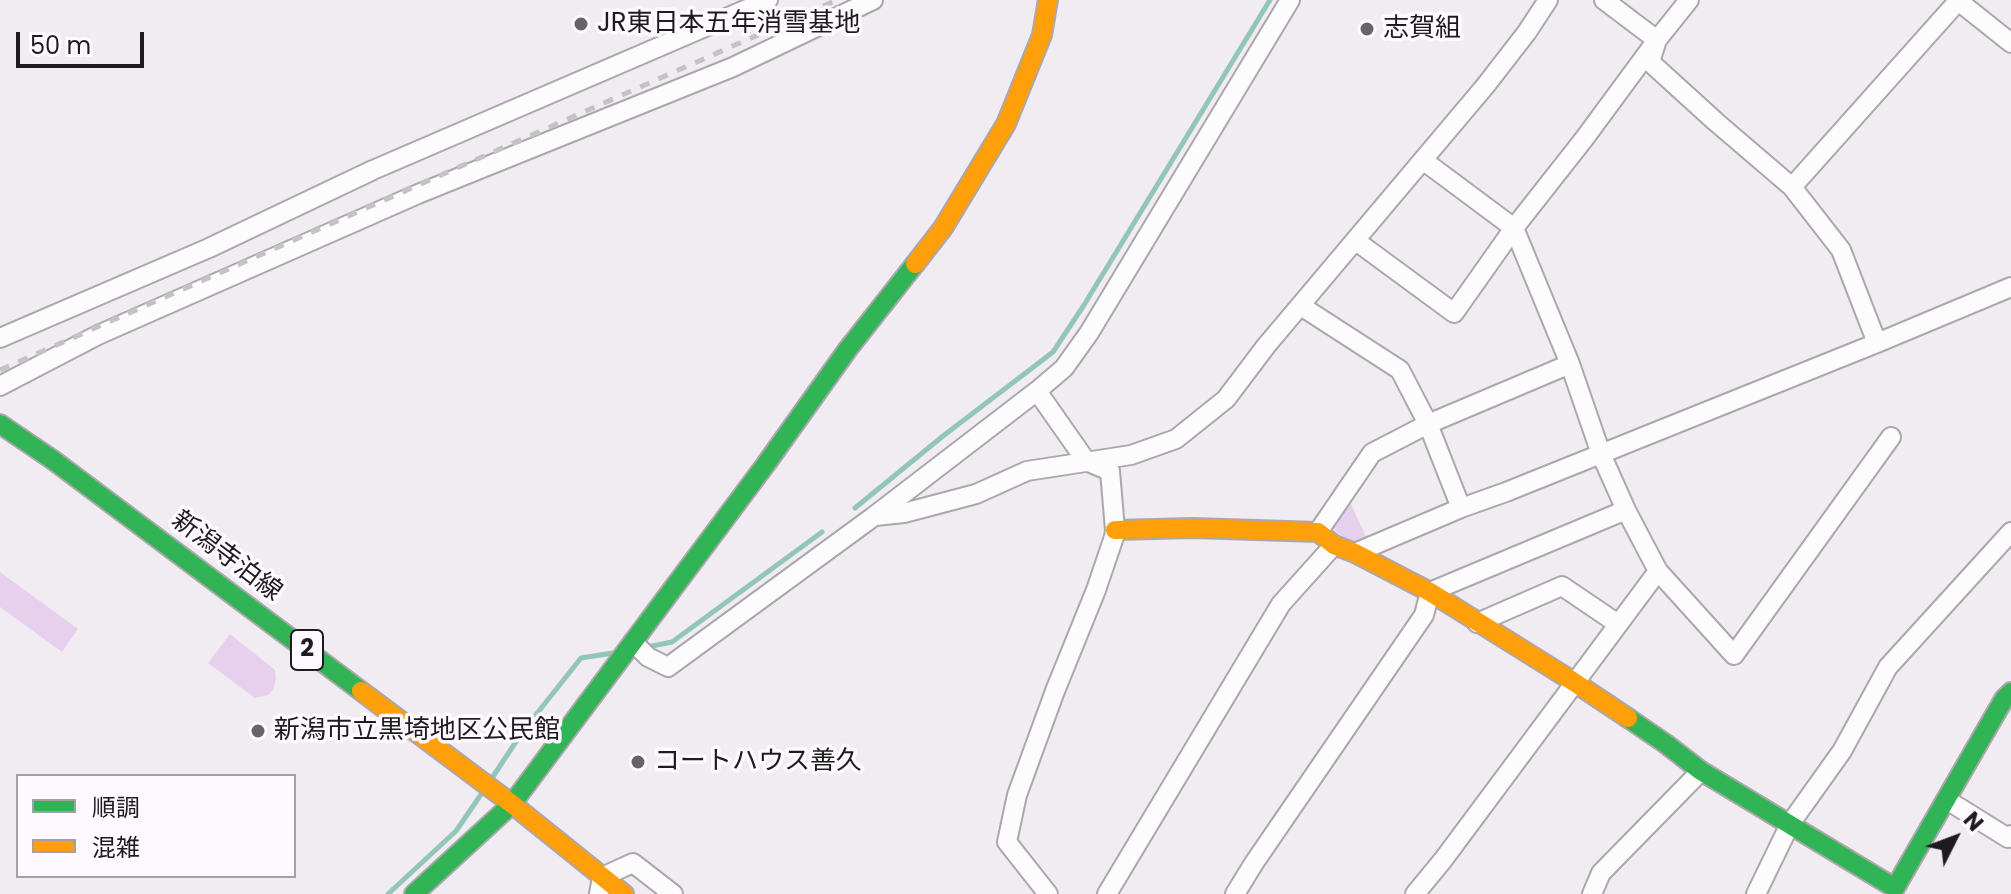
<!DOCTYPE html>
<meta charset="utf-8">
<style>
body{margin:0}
#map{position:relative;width:2011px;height:894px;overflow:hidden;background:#f1ecf2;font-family:Poppins,"Noto Sans JP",sans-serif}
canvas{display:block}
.legend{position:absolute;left:16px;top:774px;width:280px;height:104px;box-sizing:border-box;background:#fdf9ff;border:2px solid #a3a0a5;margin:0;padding:10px 14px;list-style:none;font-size:24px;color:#1d1b1e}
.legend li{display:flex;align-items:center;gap:16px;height:40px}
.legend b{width:40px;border:2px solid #a3a0a5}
.north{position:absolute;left:1915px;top:798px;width:80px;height:80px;-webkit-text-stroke:6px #fdf9ff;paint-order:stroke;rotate:48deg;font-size:22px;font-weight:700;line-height:32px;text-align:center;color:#1d1b1e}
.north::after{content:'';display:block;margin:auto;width:28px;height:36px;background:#1d1b1e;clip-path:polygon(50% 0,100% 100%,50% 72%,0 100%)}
.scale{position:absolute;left:16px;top:32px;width:128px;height:36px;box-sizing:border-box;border:4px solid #1d1b1e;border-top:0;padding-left:10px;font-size:24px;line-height:28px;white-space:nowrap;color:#1d1b1e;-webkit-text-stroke:6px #fdf9ff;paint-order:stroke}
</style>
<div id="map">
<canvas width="2011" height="894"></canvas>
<ul class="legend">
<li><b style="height:10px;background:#30b455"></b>順調</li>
<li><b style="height:10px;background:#ff9f0a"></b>混雑</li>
</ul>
<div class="north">N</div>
<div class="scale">50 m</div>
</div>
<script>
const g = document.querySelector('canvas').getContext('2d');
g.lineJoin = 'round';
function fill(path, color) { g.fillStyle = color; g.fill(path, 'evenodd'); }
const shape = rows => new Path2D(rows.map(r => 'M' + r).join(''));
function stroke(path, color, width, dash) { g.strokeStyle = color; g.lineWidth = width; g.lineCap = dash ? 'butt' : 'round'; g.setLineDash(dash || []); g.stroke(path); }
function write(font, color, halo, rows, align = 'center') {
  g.font = font + ' Poppins,"Noto Sans JP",sans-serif'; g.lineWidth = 7; g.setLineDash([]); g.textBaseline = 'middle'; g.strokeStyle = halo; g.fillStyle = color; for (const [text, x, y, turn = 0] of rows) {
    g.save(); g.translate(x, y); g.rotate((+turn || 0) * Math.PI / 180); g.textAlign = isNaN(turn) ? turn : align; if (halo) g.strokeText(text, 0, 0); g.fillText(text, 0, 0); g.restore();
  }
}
fill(shape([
 [1349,500,1368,541,1352,546,1331,527],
 [0,572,78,629,62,652,0,607],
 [230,634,275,670,276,679,273,690,268,695,255,698,208,663]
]), '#e7cfee');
stroke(shape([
 [855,508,943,436,1053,352,1084,305,1270,0],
 [647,647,672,642,822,532],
 [492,778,523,731,581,658,613,653],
 [388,894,456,831,482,793]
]), '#93c6b8', 5);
const street = shape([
 [1604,0,1657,40,1650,62,1716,122,1792,187,1841,250,1877,343],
 [1957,0,2011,43],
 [1424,161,1514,228,1570,364,1601,454,1626,510,1658,571],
 [1792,187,1959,0],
 [1356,241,1454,313,1514,228,1584,139,1657,40,1689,0],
 [1301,306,1400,370,1428,424,1461,508],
 [0,338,209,248,373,170,768,0],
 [0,386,98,335,418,194,733,67,873,0],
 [1037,391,1086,461,1110,471,1115,530,1114,537,1096,590,1055,691,1017,795,1007,842,1048,894],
 [875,516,904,513,976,494,1027,471,1131,455,1176,439,1226,399,1266,346,1486,85,1527,32,1548,0],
 [1318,532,1372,453,1428,424,1570,364],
 [1355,553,1461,508,1506,492,1877,343,2011,287],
 [1477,623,1562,586,1618,624],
 [633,642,648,657,668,667,873,517,1037,391,1064,368,1089,333,1290,0],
 [1947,800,2008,838,2011,835],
 [599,894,602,877,633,863,673,894],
 [1107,894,1281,604,1334,545],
 [1235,894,1254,863,1424,615,1430,592,1626,510],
 [1415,894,1443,860,1658,571,1734,655,1891,437],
 [1592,894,1601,873,1701,771],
 [1756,894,1790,824,1842,751,1888,667,2011,532]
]);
const fast = shape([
 [0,424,53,460,361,691],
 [1628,718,1666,744,1701,771,1895,888,2004,699,2011,692],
 [414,894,512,804,766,464,848,349,915,264]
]);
const slow = shape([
 [915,264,943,228,1006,124,1042,35,1048,0],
 [1115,530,1193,528,1318,532,1334,545,1355,553,1430,592,1574,682,1628,718],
 [361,691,512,804,624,894]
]);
stroke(street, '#aba7ac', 22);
stroke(fast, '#aba7ac', 22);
stroke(slow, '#aba7ac', 22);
stroke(street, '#fdfcfd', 18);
stroke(fast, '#30b455', 18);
stroke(slow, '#ff9f0a', 18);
stroke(shape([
 [0,370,837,0]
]), '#c4c3c4', 5, [10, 10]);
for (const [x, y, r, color] of [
 [581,24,8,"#676468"],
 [1367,29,8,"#676468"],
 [258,731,8,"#676468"],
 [638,762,8,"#676468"]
]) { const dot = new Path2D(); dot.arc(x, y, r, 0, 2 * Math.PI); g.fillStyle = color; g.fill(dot); stroke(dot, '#fdf9ff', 3); }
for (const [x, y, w] of [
 [307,650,32]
]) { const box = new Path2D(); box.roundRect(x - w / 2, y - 20, w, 40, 6); g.fillStyle = '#fdf9ff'; g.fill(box); stroke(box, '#1d1b1e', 2); }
write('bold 24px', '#1d1b1e', null, [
 ["2",307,650]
]);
write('26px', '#1d1b1e', '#fdf9ff', [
 ["JR東日本五年消雪基地",597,24],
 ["志賀組",1383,29],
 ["新潟市立黒埼地区公民館",274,731],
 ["コートハウス善久",654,762]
], 'left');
write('26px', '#1d1b1e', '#fdf9ff', [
 ["新潟寺泊線",226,557,37]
]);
</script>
